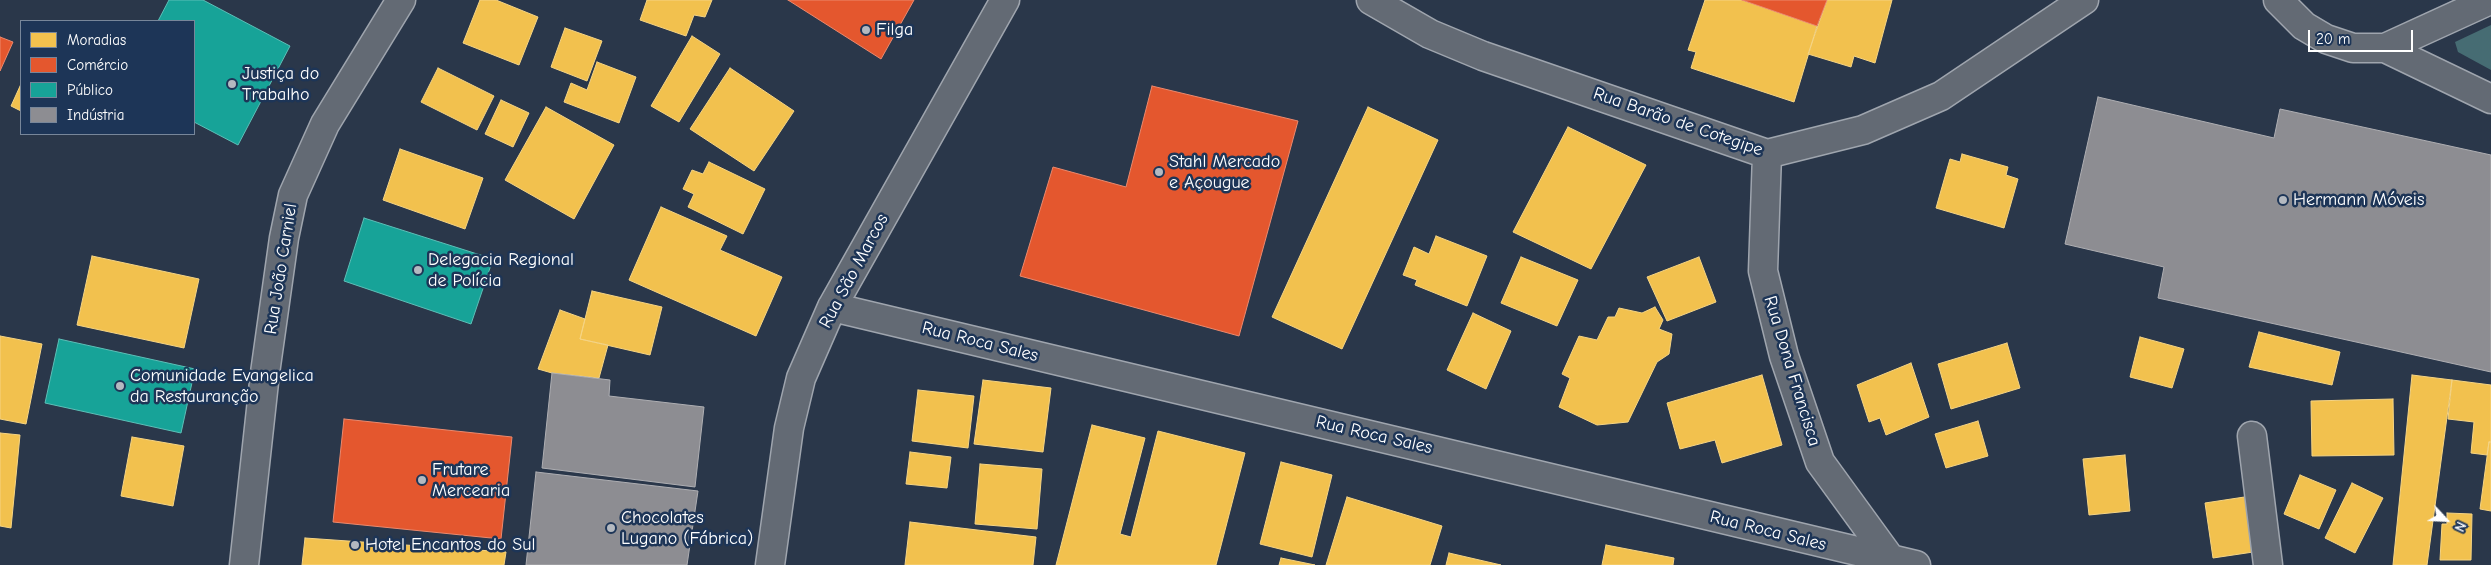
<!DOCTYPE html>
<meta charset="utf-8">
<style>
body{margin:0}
#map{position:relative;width:2491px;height:565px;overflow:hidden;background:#2a374a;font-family:"Comic Neue",sans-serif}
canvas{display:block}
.legend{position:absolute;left:20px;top:20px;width:175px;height:115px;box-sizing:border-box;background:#1d3557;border:1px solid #77869a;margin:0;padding:6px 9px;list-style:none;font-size:15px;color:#fff}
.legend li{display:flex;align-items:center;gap:10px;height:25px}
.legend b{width:25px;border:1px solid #77869a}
.north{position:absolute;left:2421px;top:495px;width:50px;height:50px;-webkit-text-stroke:4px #1d3557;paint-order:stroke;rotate:115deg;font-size:14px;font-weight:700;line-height:20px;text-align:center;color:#fff}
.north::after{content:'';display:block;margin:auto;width:18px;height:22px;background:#fff;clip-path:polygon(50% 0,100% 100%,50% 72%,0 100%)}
.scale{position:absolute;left:2308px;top:30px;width:105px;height:22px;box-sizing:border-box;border:2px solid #fff;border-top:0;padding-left:6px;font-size:15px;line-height:18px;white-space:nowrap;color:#fff;-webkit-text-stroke:4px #1d3557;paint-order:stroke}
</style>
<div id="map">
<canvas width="2491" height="565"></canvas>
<ul class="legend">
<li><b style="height:14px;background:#f2c14e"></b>Moradias</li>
<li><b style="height:14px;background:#e4572e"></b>Comércio</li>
<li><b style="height:14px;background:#17a398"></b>Público</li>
<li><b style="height:14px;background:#8d8d92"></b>Indústria</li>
</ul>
<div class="north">N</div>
<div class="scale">20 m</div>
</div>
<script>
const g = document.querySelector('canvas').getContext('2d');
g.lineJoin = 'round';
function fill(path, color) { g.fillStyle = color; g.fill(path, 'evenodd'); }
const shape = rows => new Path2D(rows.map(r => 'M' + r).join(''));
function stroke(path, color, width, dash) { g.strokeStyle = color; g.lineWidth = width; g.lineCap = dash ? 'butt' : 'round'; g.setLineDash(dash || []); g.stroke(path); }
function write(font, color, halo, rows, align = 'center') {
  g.font = font + ' "Comic Neue",sans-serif'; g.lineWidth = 5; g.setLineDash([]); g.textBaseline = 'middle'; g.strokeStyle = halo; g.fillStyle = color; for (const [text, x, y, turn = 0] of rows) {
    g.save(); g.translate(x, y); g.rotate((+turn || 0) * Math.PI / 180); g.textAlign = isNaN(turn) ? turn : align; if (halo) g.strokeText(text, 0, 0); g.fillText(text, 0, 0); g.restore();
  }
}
fill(shape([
 [2491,25,2491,70,2458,52,2455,42]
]), '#466c73');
const homes = shape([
 [480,0,496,0,538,17,519,65,463,43,480,0],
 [647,0,712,0,705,17,694,15,686,36,640,20,647,0],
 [1705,0,1742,0,1817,26,1794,102,1691,68,1696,52,1688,50,1705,0],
 [1827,0,1892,0,1875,63,1854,56,1851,67,1808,54,1827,0],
 [565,28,602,41,587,81,551,67,565,28],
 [692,36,720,54,679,122,651,106,692,36],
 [597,62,636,77,619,123,564,102,571,83,587,90,597,62],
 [438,68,494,96,477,130,421,102,438,68],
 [730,68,794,111,754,171,690,129,730,68],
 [21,84,21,111,11,106,21,84],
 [501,100,529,113,513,147,485,134,501,100],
 [546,107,614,145,574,219,505,180,546,107],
 [1368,107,1438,140,1342,349,1272,317,1368,107],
 [1568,127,1646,165,1591,269,1513,232,1568,127],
 [400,149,483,178,465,229,383,200,400,149],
 [1962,154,2008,167,2006,175,2018,179,2004,228,1936,208,1950,159,1960,162,1962,154],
 [709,162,765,189,743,234,688,207,694,194,683,189,692,170,703,174,709,162],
 [661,207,727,236,720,250,782,277,756,336,629,280,661,207],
 [1436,236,1487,256,1467,306,1415,285,1417,280,1403,275,1414,247,1429,254,1436,236],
 [92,256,199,279,184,348,77,325,92,256],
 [1521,257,1578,280,1557,326,1501,303,1521,257],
 [1699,257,1716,302,1667,321,1647,277,1699,257],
 [592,291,662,307,650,355,580,339,592,291],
 [1655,307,1663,320,1659,329,1672,334,1669,354,1657,362,1628,422,1597,425,1559,407,1570,378,1562,374,1579,336,1597,340,1608,317,1615,317,1619,308,1642,313,1655,307],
 [560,310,585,319,580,339,608,345,599,378,552,373,538,369,560,310],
 [1473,313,1511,331,1486,389,1447,370,1473,313],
 [2259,332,2340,352,2332,385,2249,367,2259,332],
 [0,336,42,344,26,424,0,419,0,336],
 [2140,337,2184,349,2172,388,2130,377,2140,337],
 [2007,343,2020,388,1951,409,1938,364,2007,343],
 [1911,363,1929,417,1886,435,1880,418,1869,422,1857,385,1911,363],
 [1762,375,1782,445,1722,463,1715,440,1680,449,1667,403,1762,375],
 [2412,375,2452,380,2427,565,2393,565,2412,375],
 [983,380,1051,388,1043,452,974,444,983,380],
 [2452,380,2491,385,2491,442,2489,442,2487,455,2471,453,2474,422,2448,419,2452,380],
 [918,390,974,396,968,448,912,441,918,390],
 [2393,399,2394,455,2312,456,2311,401,2393,399],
 [1978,421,1988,456,1946,468,1935,434,1978,421],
 [1092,425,1145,438,1120,534,1131,537,1158,431,1245,453,1216,565,1056,565,1092,425],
 [0,433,20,435,11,528,0,526,0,433],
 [132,437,184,446,173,506,121,496,132,437],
 [2489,442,2491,442,2491,511,2480,509,2489,442],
 [910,452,951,457,947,488,906,484,910,452],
 [2125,455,2130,511,2089,515,2083,459,2125,455],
 [1281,462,1332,475,1312,557,1260,544,1281,462],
 [980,464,1042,469,1037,529,975,524,980,464],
 [2300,475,2336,490,2319,529,2284,514,2300,475],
 [2352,483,2383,498,2355,553,2325,538,2352,483],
 [2251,496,2260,551,2213,558,2205,503,2251,496],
 [1347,497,1442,526,1430,565,1326,565,1347,497],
 [2447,513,2472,514,2471,560,2440,560,2442,524,2447,524,2447,513],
 [910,522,1036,537,1033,565,905,565,910,522],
 [305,538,506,552,504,565,302,565,305,538],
 [1606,545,1674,558,1673,565,1602,565,1606,545],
 [1449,553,1501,565,1446,565,1449,553],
 [1281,558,1315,565,1279,565,1281,558]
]);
fill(homes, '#f2c14e');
stroke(homes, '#f6d483', 1);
const shops = shape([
 [788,0,914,0,881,59,788,0],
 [1742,0,1827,0,1817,26,1742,0],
 [0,37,13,42,0,71,0,37],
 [1152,86,1298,121,1239,336,1020,276,1053,167,1126,187,1152,86],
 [344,419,512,437,501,539,333,522,344,419]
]);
fill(shops, '#e4572e');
stroke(shops, '#ec896d', 1);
const public = shape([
 [169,0,203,0,290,46,238,145,194,122,194,21,158,21,169,0],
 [364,218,493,259,471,324,344,281,364,218],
 [59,339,195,369,181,433,45,403,59,339]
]);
fill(public, '#17a398');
stroke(public, '#5dbfb7', 1);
const industry = shape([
 [2098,97,2274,138,2280,109,2491,155,2491,372,2158,298,2164,267,2065,244,2098,97],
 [552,373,610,380,609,396,704,407,695,487,542,468,552,373],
 [536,472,698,491,687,565,526,565,536,472]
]);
fill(industry, '#8d8d92');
stroke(industry, '#afafb3', 1);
const minor = shape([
 [1371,0,1430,34,1483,56,1767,154,1863,130,1941,96,2084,0],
 [2278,0,2304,26,2326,39,2353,48,2385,48,2490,0],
 [2385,48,2491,99],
 [1767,154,1763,271,1784,356,1820,462,1892,561,1892,565],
 [832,307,1916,565],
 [2252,436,2268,565],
 [244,565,265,373,284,238,293,195,325,124,401,0],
 [770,565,789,428,801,378,832,307,1005,0]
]);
stroke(minor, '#9fa5ae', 31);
stroke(minor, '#636a74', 28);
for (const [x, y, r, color] of [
 [866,30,5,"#b4b9c0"],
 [232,84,5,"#b4b9c0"],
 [1159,172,5,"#b4b9c0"],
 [2283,200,5,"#b4b9c0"],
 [418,270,5,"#b4b9c0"],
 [120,386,5,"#b4b9c0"],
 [422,480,5,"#b4b9c0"],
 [611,528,5,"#b4b9c0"],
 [355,545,5,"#b4b9c0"]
]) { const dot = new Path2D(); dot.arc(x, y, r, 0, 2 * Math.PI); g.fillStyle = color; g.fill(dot); stroke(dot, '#1d3557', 2); }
write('18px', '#fff', '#1d3557', [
 ["Filga",876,30],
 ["Justiça do",242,74],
 ["Trabalho",242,95],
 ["Stahl Mercado",1169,162],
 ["e Açougue",1169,183],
 ["Hermann Móveis",2293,200],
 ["Delegacia Regional",428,260],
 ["de Polícia",428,281],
 ["Comunidade Evangelica",130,376],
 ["da Restauranção",130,397],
 ["Frutare",432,470],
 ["Mercearia",432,491],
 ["Chocolates",621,518],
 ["Lugano (Fábrica)",621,539],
 ["Hotel Encantos do Sul",365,545]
], 'left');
write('18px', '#fff', '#1d3557', [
 ["Rua Barão de Cotegipe",1678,122,19],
 ["Rua João Carniel",281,269,-81],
 ["Rua São Marcos",854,271,-62],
 ["Rua Roca Sales",980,342,14],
 ["Rua Dona Francisca",1792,371,73],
 ["Rua Roca Sales",1374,435,13],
 ["Rua Roca Sales",1768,531,14]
]);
</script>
